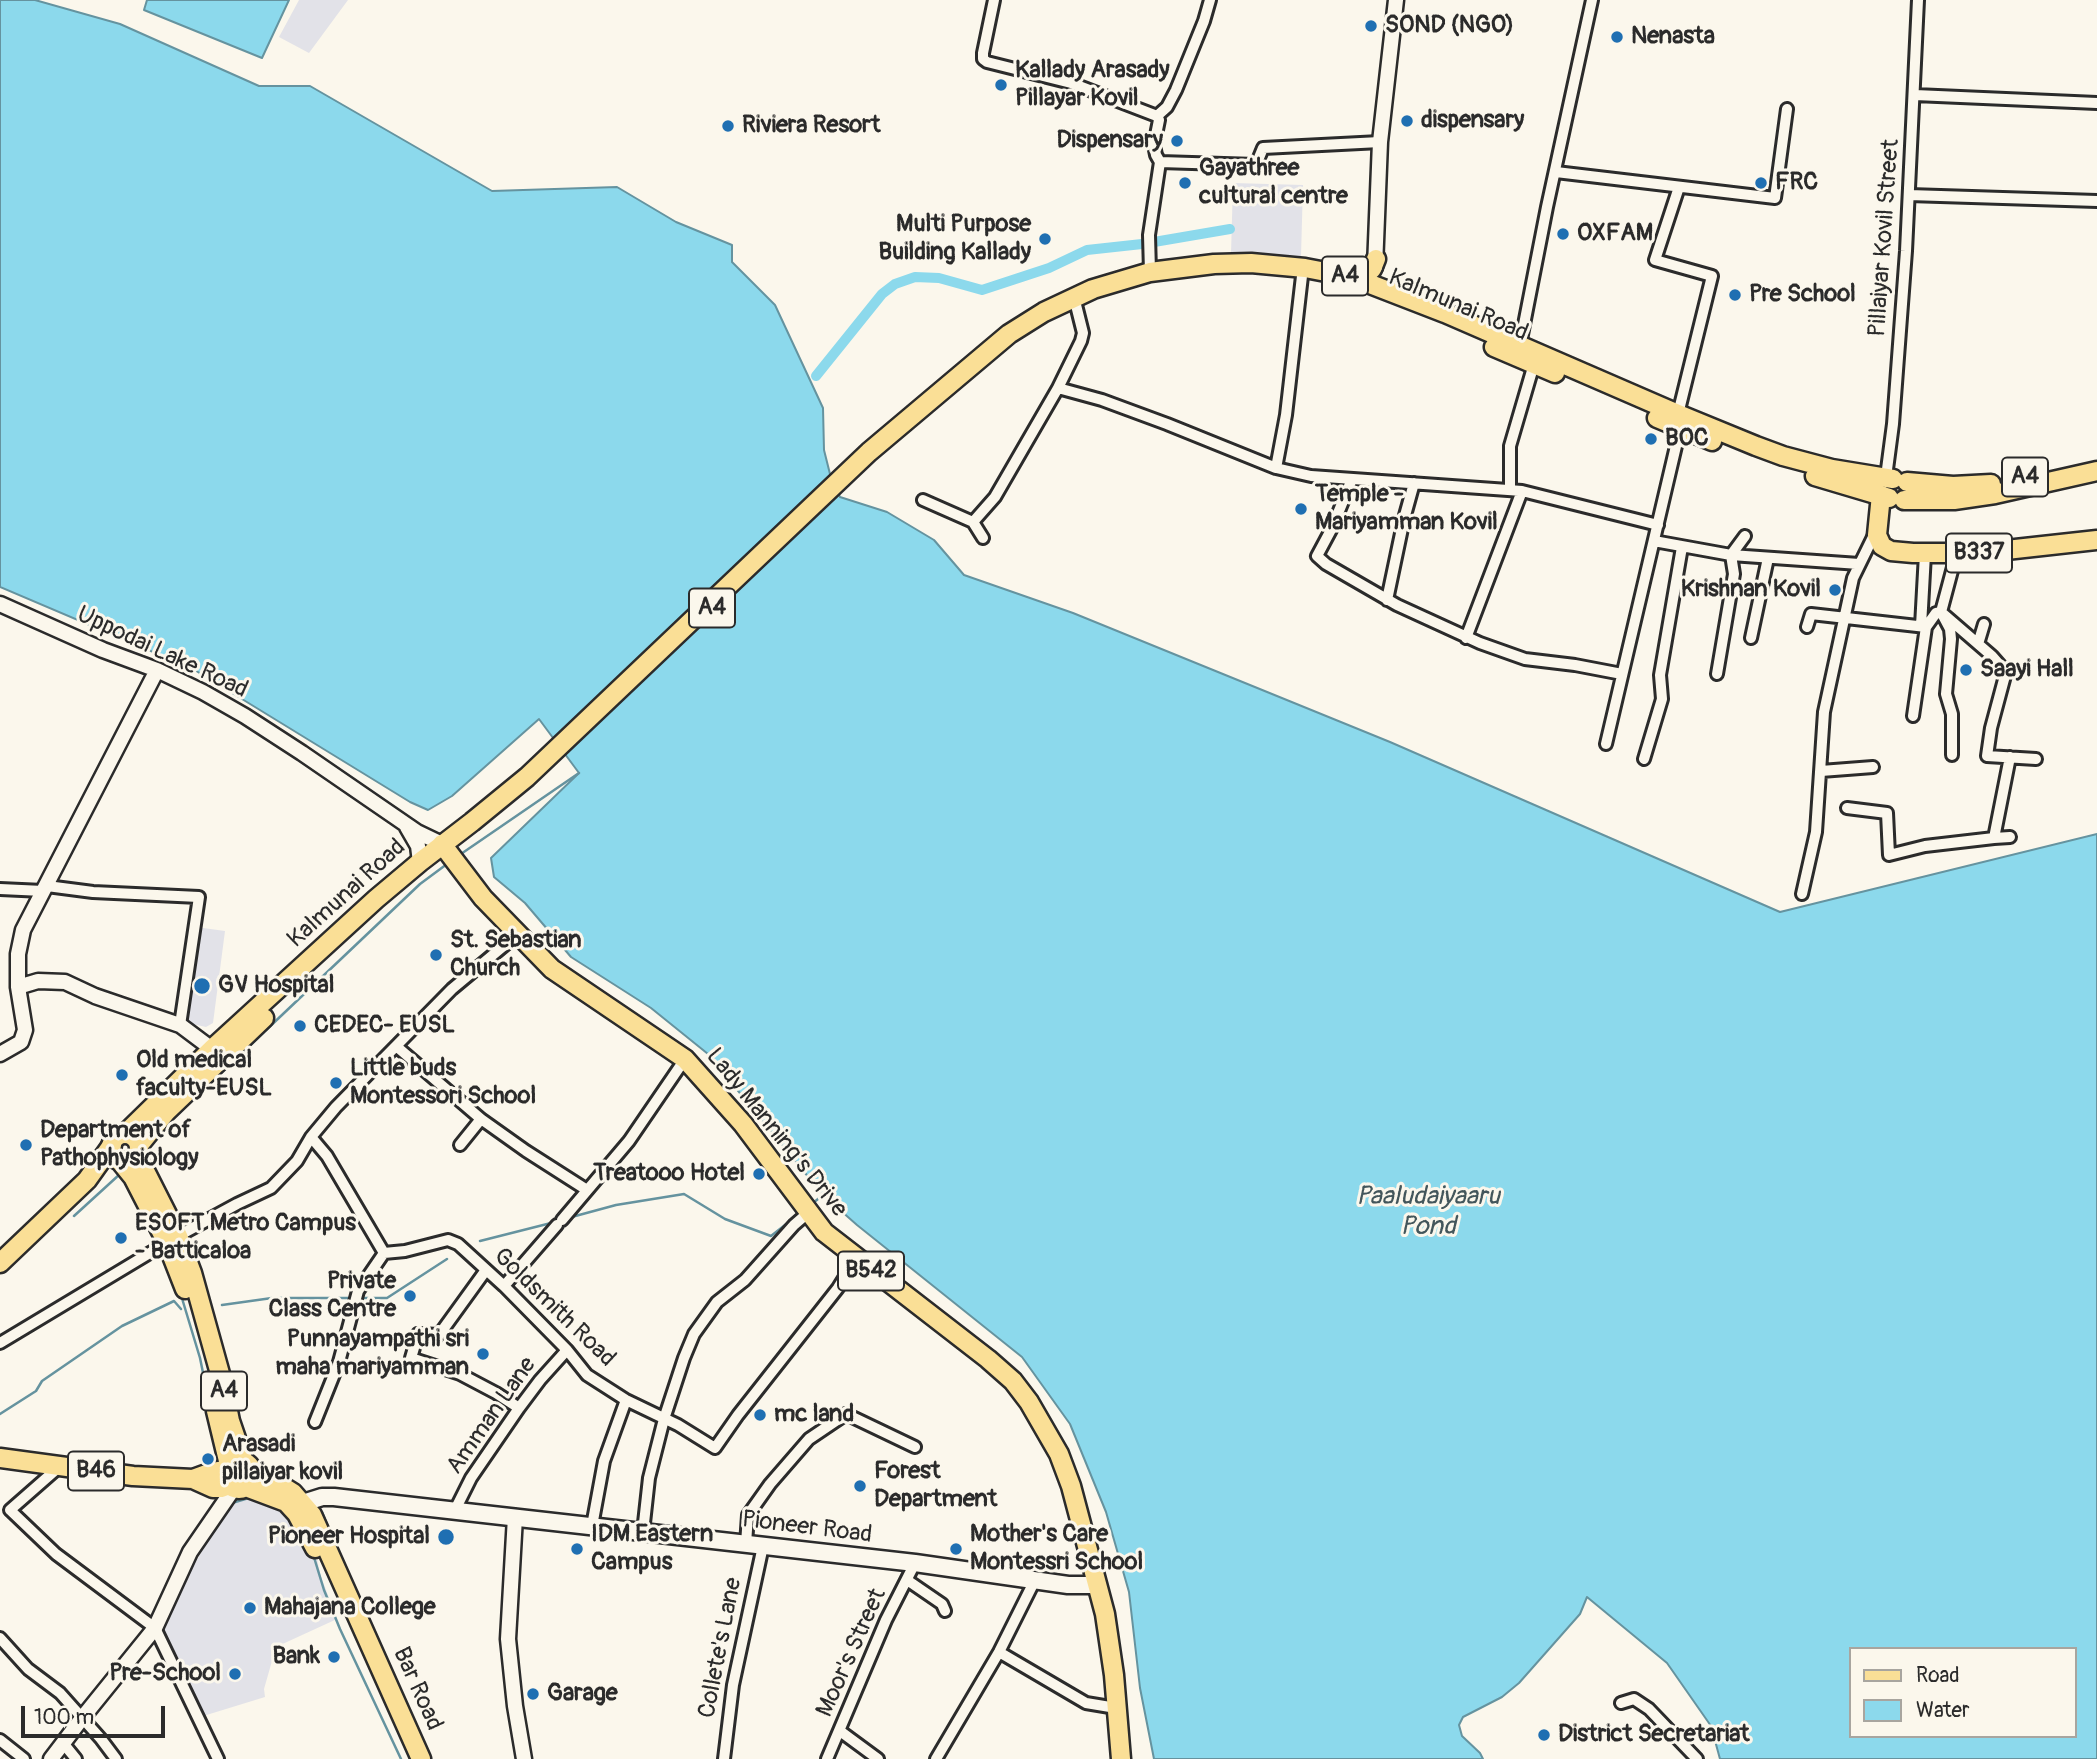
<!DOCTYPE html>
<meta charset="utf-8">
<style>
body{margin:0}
#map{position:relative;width:2097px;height:1759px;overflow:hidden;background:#fbf7ec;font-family:Pangolin,sans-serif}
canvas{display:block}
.legend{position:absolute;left:1849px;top:1647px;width:228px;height:91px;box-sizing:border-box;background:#fbf7ec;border:2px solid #a8a59f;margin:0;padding:9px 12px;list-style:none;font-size:21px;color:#2b2b2b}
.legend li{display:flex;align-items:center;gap:14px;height:35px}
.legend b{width:35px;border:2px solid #a8a59f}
.scale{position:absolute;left:21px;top:1706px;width:144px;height:32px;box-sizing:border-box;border:4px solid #2b2b2b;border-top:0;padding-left:9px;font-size:21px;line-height:24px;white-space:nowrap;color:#2b2b2b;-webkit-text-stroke:5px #fbf7ec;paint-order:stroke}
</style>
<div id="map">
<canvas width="2097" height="1759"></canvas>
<ul class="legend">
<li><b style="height:9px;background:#fadf96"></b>Road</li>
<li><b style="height:19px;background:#8cd9ec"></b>Water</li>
</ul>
<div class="scale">100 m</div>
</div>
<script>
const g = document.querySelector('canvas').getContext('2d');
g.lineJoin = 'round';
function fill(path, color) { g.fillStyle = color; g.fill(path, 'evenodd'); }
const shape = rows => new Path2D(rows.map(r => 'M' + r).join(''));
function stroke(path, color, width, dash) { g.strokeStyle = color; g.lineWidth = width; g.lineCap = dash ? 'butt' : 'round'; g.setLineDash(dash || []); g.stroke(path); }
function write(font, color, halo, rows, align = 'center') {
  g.font = font + ' Pangolin,sans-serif'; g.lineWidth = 6; g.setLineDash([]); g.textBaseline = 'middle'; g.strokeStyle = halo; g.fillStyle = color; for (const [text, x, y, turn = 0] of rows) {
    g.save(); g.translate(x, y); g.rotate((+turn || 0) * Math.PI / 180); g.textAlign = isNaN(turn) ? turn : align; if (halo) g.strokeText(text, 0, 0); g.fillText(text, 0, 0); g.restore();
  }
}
fill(shape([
 [299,0,348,0,309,53,279,37],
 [1233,183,1303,185,1301,256,1231,254],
 [196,927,225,931,213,1023,206,1027,183,1022],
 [259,1495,276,1500,301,1528,317,1558,320,1574,337,1619,276,1647,264,1689,265,1697,200,1717,159,1635,182,1585,230,1503,244,1497]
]), '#e2e2e8');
const water = shape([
 [0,0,35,0,120,24,259,86,310,86,492,191,617,187,676,222,732,245,732,262,775,305,823,408,824,450,831,478,840,497,887,512,934,540,964,575,1073,613,1390,742,1780,912,2097,834,2097,1759,1720,1759,1711,1726,1667,1663,1587,1597,1580,1614,1519,1683,1502,1697,1463,1717,1459,1725,1462,1736,1480,1753,1483,1759,1154,1759,1140,1688,1129,1592,1106,1512,1070,1424,1022,1357,857,1225,823,1195,708,1054,651,1008,571,957,525,903,494,877,491,858,579,773,539,719,452,796,428,810,410,802,193,669,0,587,0,0],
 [1850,1649,2074,1649,2074,1736,1850,1736,1850,1649],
 [147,0,289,0,262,58,144,10,147,0]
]);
fill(water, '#8cd9ec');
stroke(water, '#65939f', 2);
stroke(shape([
 [458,856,579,773],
 [165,1126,420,884,447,864],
 [813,1203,823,1195],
 [74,1216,120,1174],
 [568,1218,616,1205,684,1194,725,1219,771,1236,799,1214],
 [480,1241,555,1222],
 [181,1295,200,1358,210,1407],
 [361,1298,387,1298,447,1259],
 [222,1305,272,1298,351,1298],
 [0,1414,36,1391,42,1381,122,1326,174,1301,181,1309],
 [232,1503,252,1497],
 [322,1512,342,1561],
 [313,1554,324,1590,340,1629,401,1759],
 [399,1689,431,1759]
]), '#65939f', 2.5);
stroke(shape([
 [1154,242,1230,229],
 [816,376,882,294,895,284,915,277,939,278,982,290,1049,268,1087,250,1142,244]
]), '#8cd9ec', 10);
const minor = shape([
 [994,0,983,53,983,59,987,62,1071,83,1157,116,1159,120,1154,145,1156,155,1160,162,1149,235,1150,272],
 [1915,95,2097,103],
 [1157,116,1167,107,1176,90,1204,21,1210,0],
 [1160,162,1256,165,1263,148,1380,142],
 [1556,172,1775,198,1787,109],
 [1909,195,2097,201],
 [1076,305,1083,333,1081,341,1058,388,1102,400,1167,424,1276,468,1311,476,1522,491,1658,525],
 [1520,345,1547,207,1592,0],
 [1678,414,1712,276,1655,260,1679,187],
 [1276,468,1286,415,1302,276],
 [1886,477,1893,424,1906,251,1918,0],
 [1352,479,1332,528,1317,556,1326,564,1397,605,1480,643,1525,659,1575,665,1622,674],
 [1510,490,1510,446,1534,364],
 [923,500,973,522],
 [983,538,973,522,995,497,1058,388],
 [1654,541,1731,555,1859,564],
 [1387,600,1404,519,1414,483],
 [1921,626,1925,554],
 [1807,627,1811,614,1926,627],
 [1466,638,1522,491],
 [1751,638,1768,558],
 [1978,644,1984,624],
 [1717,674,1734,574,1731,555,1745,536],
 [1913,716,1926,627,1936,613,1941,612,1957,552],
 [1606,744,1680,429],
 [1952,755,1952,714,1946,694,1951,639,1950,629,1941,612,1992,656,2006,672,1991,728,1987,756,2036,759],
 [1644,759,1662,699,1660,675,1682,547],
 [1821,771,1873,767],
 [1847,808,1887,813,1889,855,1925,846,1994,838],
 [2010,837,1994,838,2010,757],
 [47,886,93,892,199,897,180,1025],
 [0,889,43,891],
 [1802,894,1816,832,1824,712,1853,578,1876,531],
 [396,1046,481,1119,526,1151,587,1190],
 [311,1137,327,1156,384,1253,405,1251,448,1240,458,1244,504,1286,567,1350,587,1375,626,1400,678,1425,715,1448,738,1415,838,1288,856,1259],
 [460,1145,481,1119],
 [562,1220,629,1141,685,1059],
 [486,1270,439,1335,418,1334,411,1358,460,1374,496,1393,519,1408],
 [504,1286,557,1225],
 [0,1343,178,1236,237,1204,271,1188,297,1161,311,1137,336,1107,396,1046,452,989,518,934],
 [315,1422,339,1362,358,1291,384,1253],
 [59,1467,10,1510,56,1554,155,1628,218,1759],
 [455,1510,471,1478,519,1408,540,1380,567,1350],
 [592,1526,604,1461,626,1400],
 [643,1532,649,1478,664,1419,684,1358,694,1334,717,1302,745,1280,794,1225,809,1212],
 [746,1544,748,1515,770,1484,809,1439,846,1414,915,1447],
 [907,1580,942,1604,945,1611],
 [0,1638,28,1669,60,1693,101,1739,116,1759],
 [999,1652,1086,1703,1116,1708],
 [1621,1703,1634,1699,1649,1709,1697,1759],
 [840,1731,878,1759],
 [0,1740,24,1759],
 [63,1743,76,1759],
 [724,1759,733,1685,763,1546],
 [827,1759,886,1620,915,1563],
 [936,1759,999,1652,1035,1580]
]);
const tertiary = shape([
 [1375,267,1380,142,1396,0],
 [0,604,103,650,157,670,203,692,245,716,302,753,417,832,442,844],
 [407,827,418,846,420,862],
 [18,987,38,981,65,982,95,996,180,1025,212,1049],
 [0,1054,21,1042,25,1030,18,987,18,954,23,930,157,670],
 [515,1517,508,1639,515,1706,524,1759],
 [51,1759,83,1717,155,1628,190,1552,234,1488]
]);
const secondary = shape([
 [303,1503,322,1497,334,1497,915,1563,1068,1585,1097,1585]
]);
const primary = shape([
 [1881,495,1877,535,1882,546,1891,551,1913,553,1979,553,2097,540],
 [442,844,483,898,552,969,685,1059,743,1124,824,1232,988,1359,1013,1381,1029,1402,1059,1454,1071,1486,1105,1614,1114,1675,1121,1759],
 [0,1263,87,1180,112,1145],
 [0,1458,133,1476,193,1479,213,1488,221,1488,229,1485],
 [193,1479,212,1472,226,1470]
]);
const trunk = shape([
 [1352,277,1365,276,1372,269,1376,259],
 [1494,347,1555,373],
 [1657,418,1712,441],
 [1815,476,1889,498],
 [1907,482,1953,486,1991,484],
 [1904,500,1954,500,1995,494,2097,471],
 [125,1134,212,1049,376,899,420,862,472,822,527,777,869,452,1009,334,1044,312,1093,289,1150,272,1214,264,1251,263,1305,268,1352,277,1445,313,1678,414,1756,446,1783,456,1832,469,1893,479],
 '111 1148a14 14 0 1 1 28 0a14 14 0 1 1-28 0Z',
 [139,1145,166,1112,264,1018],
 [137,1155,178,1236,192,1273,222,1381,230,1421,244,1462],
 [120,1161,133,1177,167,1243,185,1289],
 [216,1411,229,1465],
 '225 1475a14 14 0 1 1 28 0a14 14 0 1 1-28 0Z',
 [253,1472,277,1483,293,1493,312,1515,421,1759],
 [246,1487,286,1502,297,1514,315,1548]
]);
stroke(minor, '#2b2b2b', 16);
stroke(tertiary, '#2b2b2b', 19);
stroke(secondary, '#2b2b2b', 21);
stroke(primary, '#2b2b2b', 23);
stroke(trunk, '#2b2b2b', 23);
stroke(minor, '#fbf7ec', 10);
stroke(tertiary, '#fbf7ec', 14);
stroke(secondary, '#fbf7ec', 16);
stroke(primary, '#fadf96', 18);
stroke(trunk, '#fadf96', 18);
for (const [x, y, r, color] of [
 [1371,26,7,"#1f6fb2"],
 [1617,37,7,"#1f6fb2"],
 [1001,85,7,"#1f6fb2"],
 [1407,121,7,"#1f6fb2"],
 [728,126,7,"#1f6fb2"],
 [1177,141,7,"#1f6fb2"],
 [1185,183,7,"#1f6fb2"],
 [1761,183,7,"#1f6fb2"],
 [1563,234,7,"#1f6fb2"],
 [1045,239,7,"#1f6fb2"],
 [1735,295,7,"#1f6fb2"],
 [1651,439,7,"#1f6fb2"],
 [1301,509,7,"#1f6fb2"],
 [1835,590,7,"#1f6fb2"],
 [1966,670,7,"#1f6fb2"],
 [436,955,7,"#1f6fb2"],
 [202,986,9,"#1f6fb2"],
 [300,1026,7,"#1f6fb2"],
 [122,1075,7,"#1f6fb2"],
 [336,1083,7,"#1f6fb2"],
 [26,1145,7,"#1f6fb2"],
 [759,1174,7,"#1f6fb2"],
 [121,1238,7,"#1f6fb2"],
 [410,1296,7,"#1f6fb2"],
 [483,1354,7,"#1f6fb2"],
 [760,1415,7,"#1f6fb2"],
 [208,1459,7,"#1f6fb2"],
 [860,1486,7,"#1f6fb2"],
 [446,1537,9,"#1f6fb2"],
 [577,1549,7,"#1f6fb2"],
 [956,1549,7,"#1f6fb2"],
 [250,1608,7,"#1f6fb2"],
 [334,1657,7,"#1f6fb2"],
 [235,1674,7,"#1f6fb2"],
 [533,1694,7,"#1f6fb2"],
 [1544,1735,7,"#1f6fb2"]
]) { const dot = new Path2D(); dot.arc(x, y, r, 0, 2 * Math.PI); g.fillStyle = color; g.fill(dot); stroke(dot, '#fbf7ec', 2.5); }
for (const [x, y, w] of [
 [1345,276,46],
 [2025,477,46],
 [1979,553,66],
 [712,608,46],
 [871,1271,66],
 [224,1391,46],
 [96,1471,56]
]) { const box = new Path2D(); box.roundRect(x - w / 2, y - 19.5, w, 39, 5); g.fillStyle = '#fbf7ec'; g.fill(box); stroke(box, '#2b2b2b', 2); }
write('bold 23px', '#2b2b2b', null, [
 ["A4",1345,276],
 ["A4",2025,477],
 ["B337",1979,553],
 ["A4",712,608],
 ["B542",871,1271],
 ["A4",224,1391],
 ["B46",96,1471]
]);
write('bold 24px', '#2b2b2b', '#fbf7ec', [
 ["SOND (NGO)",1385,26],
 ["Nenasta",1631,37],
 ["Kallady Arasady",1015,71],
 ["Pillayar Kovil",1015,99],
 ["dispensary",1421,121],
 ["Riviera Resort",742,126],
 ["Dispensary",1163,141,"right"],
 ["Gayathree",1199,169],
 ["cultural centre",1199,197],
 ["FRC",1775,183],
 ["Multi Purpose",1031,225,"right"],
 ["Building Kallady",1031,253,"right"],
 ["OXFAM",1577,234],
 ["Pre School",1749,295],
 ["BOC",1665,439],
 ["Temple -",1315,495],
 ["Mariyamman Kovil",1315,523],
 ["Krishnan Kovil",1821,590,"right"],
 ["Saayi Hall",1980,670],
 ["St. Sebastian",450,941],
 ["Church",450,969],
 ["GV Hospital",218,986],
 ["CEDEC- EUSL",314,1026],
 ["Old medical",136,1061],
 ["faculty-EUSL",136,1089],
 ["Little buds",350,1069],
 ["Montessori School",350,1097],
 ["Department of",40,1131],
 ["Pathophysiology",40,1159],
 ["Treatooo Hotel",745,1174,"right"],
 ["ESOFT Metro Campus",135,1224],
 ["- Batticaloa",135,1252],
 ["Private",396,1282,"right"],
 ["Class Centre",396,1310,"right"],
 ["Punnayampathi sri",469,1340,"right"],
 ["maha mariyamman",469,1368,"right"],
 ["mc land",774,1415],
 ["Arasadi",222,1445],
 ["pillaiyar kovil",222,1473],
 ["Forest",874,1472],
 ["Department",874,1500],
 ["IDM Eastern",591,1535],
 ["Campus",591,1563],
 ["Mother's Care",970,1535],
 ["Montessri School",970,1563],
 ["Pioneer Hospital",430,1537,"right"],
 ["Mahajana College",264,1608],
 ["Bank",320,1657,"right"],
 ["Pre-School",221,1674,"right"],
 ["Garage",547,1694],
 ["District Secretariat",1558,1735]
], 'left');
write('24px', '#2b2b2b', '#fbf7ec', [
 ["Pillaiyar Kovil Street",1885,238,-86],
 ["Kalmunai Road",1458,306,23],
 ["Uppodai Lake Road",162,653,25],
 ["Kalmunai Road",347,894,-42],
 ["Lady Manning’s Drive",776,1133,51],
 ["Goldsmith Road",554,1308,44],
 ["Amman Lane",492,1416,-55],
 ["Pioneer Road",807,1528,7],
 ["Collete's Lane",721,1648,-79],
 ["Moor's Street",852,1653,-66],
 ["Bar Road",417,1689,66]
]);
write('italic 26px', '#43565b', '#fbf7ec', [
 ["Paaludaiyaaru",1428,1197],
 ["Pond",1428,1227]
]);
</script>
